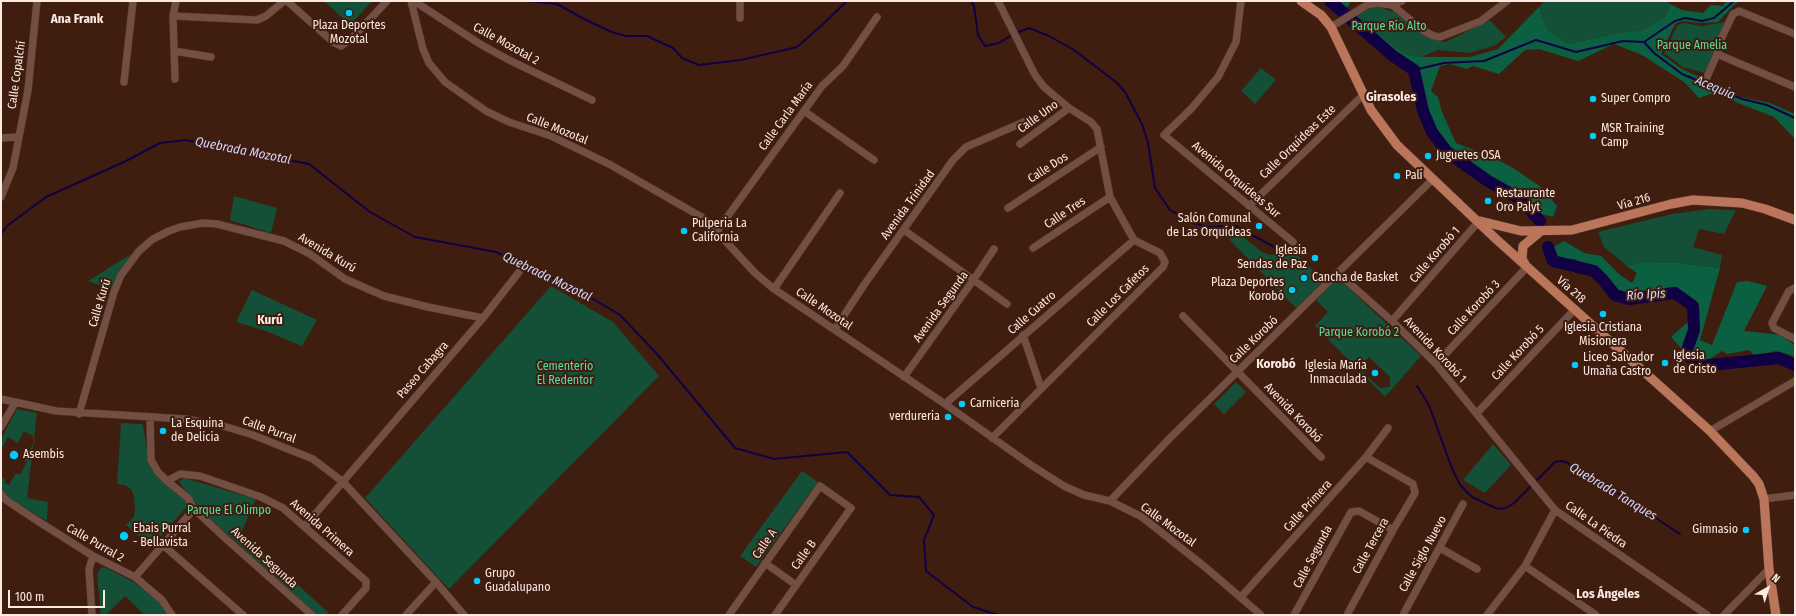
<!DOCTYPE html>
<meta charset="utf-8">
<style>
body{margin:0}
#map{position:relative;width:1796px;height:616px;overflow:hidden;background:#3f1d0f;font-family:"Fira Sans Condensed",sans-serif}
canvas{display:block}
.frame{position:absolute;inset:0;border:2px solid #fce9e2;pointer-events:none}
.north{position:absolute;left:1748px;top:568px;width:40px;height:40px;-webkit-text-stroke:3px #3f1d0f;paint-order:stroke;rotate:39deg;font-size:11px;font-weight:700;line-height:16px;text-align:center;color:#fce9e2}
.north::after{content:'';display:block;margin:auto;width:14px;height:18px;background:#fce9e2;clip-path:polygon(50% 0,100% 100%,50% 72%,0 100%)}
.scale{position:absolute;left:8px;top:590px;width:97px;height:18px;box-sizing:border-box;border:2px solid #fce9e2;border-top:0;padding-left:5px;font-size:12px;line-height:14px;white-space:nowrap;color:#fce9e2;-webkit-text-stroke:3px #3f1d0f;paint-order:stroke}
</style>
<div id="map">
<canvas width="1796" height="616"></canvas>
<div class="frame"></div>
<div class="north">N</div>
<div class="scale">100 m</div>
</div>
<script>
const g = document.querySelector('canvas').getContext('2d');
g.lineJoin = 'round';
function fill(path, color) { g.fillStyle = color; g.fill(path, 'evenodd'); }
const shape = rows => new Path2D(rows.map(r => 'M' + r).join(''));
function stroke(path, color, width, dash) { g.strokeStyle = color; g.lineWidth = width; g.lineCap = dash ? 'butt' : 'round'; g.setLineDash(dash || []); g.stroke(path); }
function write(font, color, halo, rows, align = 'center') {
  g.font = font + ' "Fira Sans Condensed",sans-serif'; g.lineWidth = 4; g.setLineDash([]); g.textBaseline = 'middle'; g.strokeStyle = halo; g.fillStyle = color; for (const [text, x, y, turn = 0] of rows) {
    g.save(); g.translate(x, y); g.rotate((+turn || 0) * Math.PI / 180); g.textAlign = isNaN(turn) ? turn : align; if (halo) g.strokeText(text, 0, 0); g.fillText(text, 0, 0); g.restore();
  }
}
fill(shape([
 [324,1,372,1,350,25],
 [1545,1,1666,1,1670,4,1666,16,1643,30,1618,33,1568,44,1547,31,1539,7],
 [1376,6,1394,12,1423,34,1439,41,1446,42,1490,20,1506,37,1494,46,1469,53,1438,50,1417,59,1408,59,1352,17],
 [1725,22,1715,52,1704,73,1683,67,1664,53,1677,26,1683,23,1702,26],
 [1261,68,1276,80,1255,104,1241,91],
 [234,196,277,208,271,233,230,220],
 [1710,209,1736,210,1724,234,1699,229,1693,247,1722,255,1720,268,1679,263,1643,262,1627,266,1604,247,1598,232,1672,214],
 [1236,234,1242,236,1262,252,1269,255,1276,254,1287,245,1324,281,1296,308,1229,239],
 [131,254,110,289,88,281],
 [1339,279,1421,356,1385,397,1315,326,1328,312,1316,300,1336,280],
 [1369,357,1390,377,1390,387,1380,388,1359,368],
 [551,286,613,322,659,376,449,589,365,498],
 [252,290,317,320,302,346,266,331,236,322],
 [1236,382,1246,392,1224,414,1214,404],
 [17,409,37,413,27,498,48,502,47,521,10,499,1,488,1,477,5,480,4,482,9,485,16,473,20,475,27,462,24,460,33,444,33,436,24,431,18,443,8,437,1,450,1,439],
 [121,423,141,424,143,425,149,463,152,470,188,501,189,504,151,547,126,525,134,517,135,509,134,496,131,489,125,485,117,484],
 [1493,444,1511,465,1485,493,1463,480],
 [802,471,818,482,756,567,740,556],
 [184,478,256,499,241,533,331,615,317,615,205,514,179,482],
 [104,567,132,581,160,602,170,615,145,615,125,596,106,615,101,615,97,574,101,568]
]), '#135037');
fill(shape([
 [1329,1,1349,1,1350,4,1339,15],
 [1726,1,1740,1,1734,5,1718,22,1701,23,1682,21,1675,24,1661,54,1682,69,1702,78,1735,96,1770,103,1795,114,1795,139,1774,117,1738,103,1716,92,1699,98,1684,82,1642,55,1614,44,1578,61,1539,49,1525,50,1499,74,1473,66,1467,69,1450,64,1440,66,1431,91,1438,97,1442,112,1456,143,1494,158,1513,168,1541,187,1557,206,1553,217,1538,213,1528,201,1511,187,1488,181,1447,152,1432,132,1423,111,1421,90,1410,70,1395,62,1363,32,1347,22,1356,18,1404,54,1418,57,1470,57,1498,49,1539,7,1547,30,1568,44,1618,33,1643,30,1666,16,1670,4,1682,10,1703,13,1711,5,1723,6],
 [1564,241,1584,253,1601,256,1620,275,1632,283,1637,273,1627,266,1643,262,1679,263,1720,268,1700,340,1712,345,1737,282,1748,281,1767,286,1744,331,1782,335,1795,346,1795,358,1791,355,1776,351,1755,356,1749,350,1727,354,1722,351,1705,362,1689,357,1671,337,1691,319,1686,304,1669,287,1638,304,1575,259,1556,259,1552,248]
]), '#0a6041');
stroke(shape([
 [526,1,557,4,586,20,612,32,626,36,647,36,673,48,682,58,699,65,741,60,797,47,821,26,847,1],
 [971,1,974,6,978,35,985,46,999,43,1012,35],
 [1016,33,1029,28,1049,36,1074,50,1116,82,1125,92,1142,124,1148,143,1155,188,1170,210,1193,223,1209,227,1235,226,1280,250],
 [1644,42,1654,53,1682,74,1742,99,1767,105,1795,118],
 [1414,70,1444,63,1484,61,1536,40,1576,52,1623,41,1644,42,1675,21,1685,18,1702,21,1714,18,1734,1],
 [1,234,7,226,46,197,126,161,160,143,186,140,309,164,370,212,415,237,496,252,578,290,620,315,657,354,735,448,774,459,847,452,890,495,919,497,934,515,924,540,926,571,973,607,998,615],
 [1417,386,1429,405,1451,466,1460,485,1472,497,1498,509,1506,508,1514,503,1532,485],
 [1535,482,1555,462,1562,461,1568,463,1581,475,1607,486,1680,534]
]), '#120045', 2);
stroke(shape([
 [1330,1,1393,56,1414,70,1423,111,1432,132,1447,152,1488,181,1520,199,1540,221],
 [1548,247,1553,261,1594,271,1603,280,1615,295,1629,299,1675,293,1693,306,1694,330,1686,353,1700,366,1779,358,1795,365]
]), '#120045', 12);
const minor = shape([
 [287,1,333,42,341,46,354,36,387,1],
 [411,1,423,49,429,63,445,82,469,99,486,111,509,122,551,136,609,164,705,219,755,273,774,289,945,404,1031,465,1064,486,1084,495,1110,501,1142,517,1205,567,1261,615],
 [414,1,480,44,509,60,592,100],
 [1241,1,1236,42,1218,77,1191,109,1164,135,1293,242],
 [1392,5,1424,31,1434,36,1440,37,1481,21,1507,1],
 [173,16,257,20,266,16,284,1],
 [740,18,740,1],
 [1331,27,1367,5,1377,3,1392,5,1402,1],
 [174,51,211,57],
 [1717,54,1795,87],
 [1707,77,1717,54,1722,37,1733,14,1739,11,1795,34],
 [175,79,173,16,176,1],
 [124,82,133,1],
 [804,111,874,160],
 [1,138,18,137],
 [1020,144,1069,108],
 [1,197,13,168,28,90,37,1],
 [1249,206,1363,95],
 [1008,208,1101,147],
 [904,230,1007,304],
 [717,231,822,86,843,66,877,17],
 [1033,248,1110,197],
 [1338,273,1392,321,1436,364,1555,510,1707,615],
 [1795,288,1789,291,1772,323,1774,328,1795,339],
 [774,289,840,193],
 [1183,316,1321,457],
 [1392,321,1479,221],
 [835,329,864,285,953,160,966,147,1024,122],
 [1023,335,1041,388],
 [1436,364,1527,267],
 [904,377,974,279,994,249],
 [1,399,56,411,185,419,220,425,253,435,313,459,343,482,436,582,464,615],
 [945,404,1134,240],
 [1477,413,1575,309],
 [79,414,114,292,121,275,139,251,153,239,169,231,180,227,203,223,217,224,284,241,310,254,345,279,384,296,428,307,483,318],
 [150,417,151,460,158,472,167,481,188,498,194,509,225,538,312,615],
 [1,427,15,403],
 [1710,431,1795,381],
 [992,438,1163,267,1165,262,1160,253,1134,240,1110,197,1097,129,1091,122,1069,108,1044,87,1035,75,998,1],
 [167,481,180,474,200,476,261,497,283,508,366,581,366,588,342,615],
 [1,494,6,500,33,518,93,556,135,577,162,600,172,615],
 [1764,499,1795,495],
 [1110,501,1170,438,1433,179],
 [305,526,483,318,519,272],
 [163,545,243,615],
 [1440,548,1477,569],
 [765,563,796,585],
 [1525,566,1596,615],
 [135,577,194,509],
 [1241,597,1366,457,1388,428],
 [92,615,89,569,93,556],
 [406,615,436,582],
 [729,615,820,486,851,508,775,615],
 [1294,615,1351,512,1359,511,1393,530],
 [1347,615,1393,530,1415,493,1413,484,1366,457],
 [1403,615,1463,504],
 [1487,615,1525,566,1555,510],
 [1724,615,1769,569]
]);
const major = shape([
 [1301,1,1321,15,1331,27,1371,110,1397,145,1496,239,1710,431,1753,476,1759,484,1764,499,1769,569,1776,615],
 [1480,221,1521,231,1572,230,1671,204,1693,200,1742,203,1765,209,1795,220],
 [1525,264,1522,259,1523,246,1541,231]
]);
stroke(minor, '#593a2d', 8);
stroke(major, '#593a2d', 10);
stroke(minor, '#724f42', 7);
stroke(major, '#bb755a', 9);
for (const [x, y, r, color] of [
 [349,13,4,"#00cbf9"],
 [1593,99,4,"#00cbf9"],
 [1593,136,4,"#00cbf9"],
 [1428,156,4,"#00cbf9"],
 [1397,176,4,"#00cbf9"],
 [1488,201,4,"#00cbf9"],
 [1259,226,4,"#00cbf9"],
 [684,231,4,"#00cbf9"],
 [1315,258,4,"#00cbf9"],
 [1304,278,4,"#00cbf9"],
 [1292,290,4,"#00cbf9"],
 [1603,314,4,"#00cbf9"],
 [1665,363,4,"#00cbf9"],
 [1575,365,4,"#00cbf9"],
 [1375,373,4,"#00cbf9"],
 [962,404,4,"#00cbf9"],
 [948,417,4,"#00cbf9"],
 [163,431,4,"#00cbf9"],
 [14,455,5,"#00cbf9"],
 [1746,530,4,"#00cbf9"],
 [124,536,5,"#00cbf9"],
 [477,581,4,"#00cbf9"]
]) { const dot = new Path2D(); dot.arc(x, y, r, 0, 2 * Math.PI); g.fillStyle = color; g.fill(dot); stroke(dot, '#3f1d0f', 1.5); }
write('12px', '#fce9e2', '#3f1d0f', [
 ["Plaza Deportes",349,26,"center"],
 ["Mozotal",349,40,"center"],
 ["Super Compro",1601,99],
 ["MSR Training",1601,129],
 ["Camp",1601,143],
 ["Juguetes OSA",1436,156],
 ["Palí",1405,176],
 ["Restaurante",1496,194],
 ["Oro Palyt",1496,208],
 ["Salón Comunal",1251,219,"right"],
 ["de Las Orquídeas",1251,233,"right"],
 ["Pulperia La",692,224],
 ["California",692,238],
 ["Iglesia",1307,251,"right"],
 ["Sendas de Paz",1307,265,"right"],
 ["Cancha de Basket",1312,278],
 ["Plaza Deportes",1284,283,"right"],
 ["Korobó",1284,297,"right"],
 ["Iglesia Cristiana",1603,328,"center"],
 ["Misionera",1603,342,"center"],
 ["Iglesia",1673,356],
 ["de Cristo",1673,370],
 ["Liceo Salvador",1583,358],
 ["Umaña Castro",1583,372],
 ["Iglesia María",1367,366,"right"],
 ["Inmaculada",1367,380,"right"],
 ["Carniceria",970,404],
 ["verdureria",940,417,"right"],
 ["La Esquina",171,424],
 ["de Delicia",171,438],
 ["Asembis",23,455],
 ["Ebais Purral",133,529],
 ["- Bellavista",133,543],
 ["Gimnasio",1738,530,"right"],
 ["Grupo",485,574],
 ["Guadalupano",485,588]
], 'left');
write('12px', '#57dda3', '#3f1d0f', [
 ["Parque Río Alto",1389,27],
 ["Parque Amelia",1692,46],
 ["Parque Korobó 2",1359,333],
 ["Cementerio",565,367],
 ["El Redentor",565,381],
 ["Parque El Olimpo",229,511]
]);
write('12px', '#fce9e2', '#3f1d0f', [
 ["Calle Mozotal 2",506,44,29],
 ["Calle Copalchí",17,75,-82],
 ["Calle Carla María",786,116,-54],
 ["Calle Uno",1038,117,-36],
 ["Calle Mozotal",557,129,22],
 ["Calle Orquídeas Este",1298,142,-44],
 ["Calle Dos",1048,168,-33],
 ["Avenida Orquídeas Sur",1236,180,40],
 ["Vía 216",1634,202,-16],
 ["Avenida Trinidad",908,205,-54],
 ["Calle Tres",1065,213,-34],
 ["Avenida Kurú",327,253,31],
 ["Calle Korobó 1",1435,255,-49],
 ["Vía 218",1571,290,41],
 ["Calle Los Cafetos",1118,296,-45],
 ["Calle Kurú",100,303,-73],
 ["Avenida Segunda",941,307,-54],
 ["Calle Korobó 3",1474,308,-47],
 ["Calle Mozotal",824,309,34],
 ["Calle Cuatro",1032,313,-41],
 ["Calle Korobó",1254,340,-44],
 ["Avenida Korobó 1",1435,350,47],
 ["Calle Korobó 5",1518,353,-47],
 ["Paseo Cabagra",423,370,-49],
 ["Avenida Korobó",1293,413,46],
 ["Calle Purral",269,430,20],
 ["Calle Primera",1308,506,-48],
 ["Calle Mozotal",1168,525,36],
 ["Calle La Piedra",1596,525,35],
 ["Avenida Primera",322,528,41],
 ["Calle Purral 2",95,543,30],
 ["Calle A",765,544,-55],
 ["Calle Tercera",1371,546,-61],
 ["Calle Siglo Nuevo",1423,554,-61],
 ["Calle B",804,555,-54],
 ["Calle Segunda",1313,557,-62],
 ["Avenida Segunda",264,558,42]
]);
write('bold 13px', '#fce9e2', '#3f1d0f', [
 ["Ana Frank",77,19],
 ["Girasoles",1391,97],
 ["Kurú",270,320],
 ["Korobó",1276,364],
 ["Los Ángeles",1608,594]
]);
write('italic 13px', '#d2d5ff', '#3f1d0f', [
 ["Acequia",1715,88,23],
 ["Quebrada Mozotal",243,151,11],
 ["Quebrada Mozotal",547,277,26],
 ["Río Ipís",1646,295,-4],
 ["Quebrada Tanques",1613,492,31]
]);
</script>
